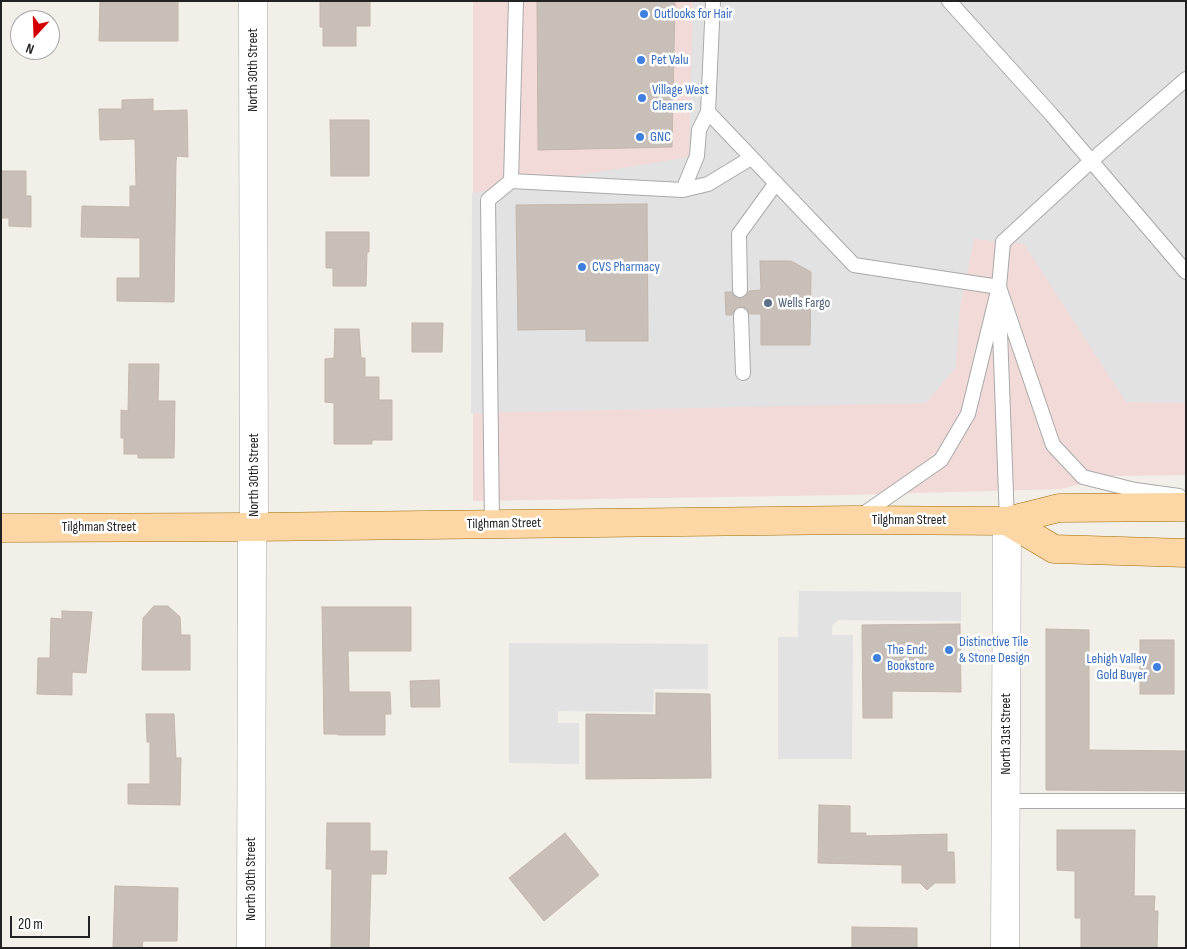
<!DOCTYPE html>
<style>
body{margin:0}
#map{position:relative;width:1187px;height:949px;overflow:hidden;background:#f2efe9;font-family:"Sofia Sans Condensed",sans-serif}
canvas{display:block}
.frame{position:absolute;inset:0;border:2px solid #222;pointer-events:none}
.north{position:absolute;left:10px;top:10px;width:50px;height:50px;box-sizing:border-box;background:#fff;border:1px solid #a7a7a7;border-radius:50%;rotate:200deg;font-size:14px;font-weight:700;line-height:20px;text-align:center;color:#222}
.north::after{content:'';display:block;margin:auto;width:18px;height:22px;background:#d40000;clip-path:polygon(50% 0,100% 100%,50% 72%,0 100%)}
.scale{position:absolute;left:10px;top:916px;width:80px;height:22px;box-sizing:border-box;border:2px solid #222;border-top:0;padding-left:6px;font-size:15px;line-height:18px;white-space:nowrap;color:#222;-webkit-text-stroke:4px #fff;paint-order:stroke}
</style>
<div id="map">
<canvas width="1187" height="949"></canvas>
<div class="frame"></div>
<div class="north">N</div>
<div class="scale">20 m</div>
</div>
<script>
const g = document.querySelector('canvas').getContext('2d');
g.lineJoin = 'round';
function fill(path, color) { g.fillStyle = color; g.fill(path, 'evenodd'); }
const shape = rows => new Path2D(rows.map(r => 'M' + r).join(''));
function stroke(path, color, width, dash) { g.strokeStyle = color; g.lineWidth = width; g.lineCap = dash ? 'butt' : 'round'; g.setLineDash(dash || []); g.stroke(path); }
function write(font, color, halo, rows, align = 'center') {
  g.font = font + ' "Sofia Sans Condensed",sans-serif'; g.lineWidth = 5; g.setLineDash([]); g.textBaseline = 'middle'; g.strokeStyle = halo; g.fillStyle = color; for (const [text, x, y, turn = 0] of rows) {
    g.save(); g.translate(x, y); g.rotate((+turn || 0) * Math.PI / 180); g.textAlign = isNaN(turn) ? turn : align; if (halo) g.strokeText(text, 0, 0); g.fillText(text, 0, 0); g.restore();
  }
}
fill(shape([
 [473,1,1186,1,1186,475,1112,476,1061,489,847,495,473,501]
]), '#f2dad9');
fill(shape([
 [693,1,1186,1,1186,403,1126,402,1024,244,974,239,960,308,956,367,926,403,471,413,472,193,689,157],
 [799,591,961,592,961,621,838,620,832,626,832,635,853,635,852,759,778,759,778,637,798,637],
 [509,643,708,644,708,689,654,689,653,712,558,711,558,723,579,723,579,764,509,763]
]), '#e2e2e2');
const building = shape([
 [100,1,178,1,178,41,99,41,100,1],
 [320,1,370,1,370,26,356,26,356,46,323,46,323,27,320,27,320,1],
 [537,1,675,1,672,147,538,150,537,1],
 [153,99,153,111,187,110,188,157,177,156,176,161,174,302,117,301,117,278,140,278,140,238,81,237,82,206,130,207,130,186,136,186,135,139,100,140,99,109,122,109,122,100,153,99],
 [330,120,369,120,369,176,331,176,330,120],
 [1,171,26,171,26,196,31,196,31,227,9,226,9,218,1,218,1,171],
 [647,204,648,341,586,341,586,329,518,330,516,205,647,204],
 [326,232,369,232,369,252,367,252,366,286,333,286,333,268,326,268,326,232],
 [760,261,791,261,811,272,810,345,761,345,761,314,750,314,746,308,741,306,736,308,732,315,726,315,725,292,732,292,735,297,741,299,745,297,749,291,761,290,760,261],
 [412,323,443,323,442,352,412,352,412,323],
 [335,329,359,329,361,358,365,358,365,377,379,377,379,400,392,400,392,440,372,440,372,444,334,444,334,403,325,402,325,359,334,358,335,329],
 [129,364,159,364,158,401,175,401,174,458,138,458,138,454,124,454,124,438,121,438,121,410,128,411,129,364],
 [154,606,168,606,180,617,181,635,190,635,190,670,142,670,143,618,154,606],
 [322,607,411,607,411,651,348,651,349,692,390,692,391,714,385,714,385,735,338,735,338,734,324,734,322,607],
 [62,611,92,612,86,673,72,672,72,695,37,694,38,658,50,658,51,618,62,619,62,611],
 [960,624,961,692,892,691,892,718,863,718,862,625,960,624],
 [1046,629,1089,630,1089,750,1186,751,1186,791,1046,790,1046,629],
 [1140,640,1174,640,1174,694,1140,694,1140,640],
 [439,680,440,707,411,707,410,681,439,680],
 [656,693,710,694,711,778,586,779,586,714,656,715,656,693],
 [146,714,174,714,176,758,181,758,180,805,128,804,128,784,150,784,150,742,147,742,146,714],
 [819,805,850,806,850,833,866,833,866,836,947,834,947,852,954,852,955,883,935,883,927,890,920,883,902,883,902,865,818,863,819,805],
 [327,823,370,823,370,851,387,851,386,874,371,874,369,948,331,948,332,869,326,869,327,823],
 [1057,830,1135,830,1134,896,1155,896,1154,911,1158,911,1157,948,1081,948,1081,918,1075,918,1075,871,1057,870,1057,830],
 [565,833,599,875,544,921,509,878,565,833],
 [115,886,178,888,177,941,143,941,142,948,113,948,115,886],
 [852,927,917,928,917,948,852,948,852,927]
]);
fill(building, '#c7bfb8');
stroke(building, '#c4b6ab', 1);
const lane = shape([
 [713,1,708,112,854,265,999,287],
 [949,1,1051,114,1186,272],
 [511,181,516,1],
 [683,190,697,156,699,130,708,112],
 [999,287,1053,445,1083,477,1135,490,1179,496],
 [740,290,739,234,776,183],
 [999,305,1007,521],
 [741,315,743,373],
 [859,517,941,460,968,414,999,287,1003,242,1091,161,1186,79],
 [492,524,488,200,511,181,683,190,708,184,751,158],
 [1006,801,1186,801]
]);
const street = shape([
 [251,948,252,542,254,527,253,1],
 [1005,948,1007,521]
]);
const primary = shape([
 [1007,521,1054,549,1186,553],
 [1,528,254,527,854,520,1007,521,1059,508,1186,507]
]);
stroke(lane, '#a9a9a9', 16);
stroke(street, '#a9a9a9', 29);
stroke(primary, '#a06b00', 29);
stroke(lane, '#fff', 14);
stroke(street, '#fff', 28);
stroke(primary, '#fcd6a4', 28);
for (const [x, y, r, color] of [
 [644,14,5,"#3f7fe0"],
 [641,60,5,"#3f7fe0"],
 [642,98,5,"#3f7fe0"],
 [640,137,5,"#3f7fe0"],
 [582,267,5,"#3f7fe0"],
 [768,303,5,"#5c6f8a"],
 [949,650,5,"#3f7fe0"],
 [877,658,5,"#3f7fe0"],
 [1157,667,5,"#3f7fe0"]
]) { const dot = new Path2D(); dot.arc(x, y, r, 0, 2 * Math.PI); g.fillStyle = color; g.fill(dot); stroke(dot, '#fff', 2); }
write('14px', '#366cbe', '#fff', [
 ["Outlooks for Hair",654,14],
 ["Pet Valu",651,60],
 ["Village West",652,90],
 ["Cleaners",652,106],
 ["GNC",650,137],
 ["CVS Pharmacy",592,267],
 ["Distinctive Tile",959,642],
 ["& Stone Design",959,658],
 ["The End:",887,650],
 ["Bookstore",887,666],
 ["Lehigh Valley",1147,659,"right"],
 ["Gold Buyer",1147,675,"right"]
], 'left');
write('14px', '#222', '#fff', [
 ["North 30th Street",253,70,-90],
 ["North 30th Street",254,475,-90],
 ["Tilghman Street",909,520],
 ["Tilghman Street",504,524,-1],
 ["Tilghman Street",99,527],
 ["North 31st Street",1006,734,-90],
 ["North 30th Street",251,879,-90]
]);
write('14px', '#4e5e75', '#fff', [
 ["Wells Fargo",778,303]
], 'left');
</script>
